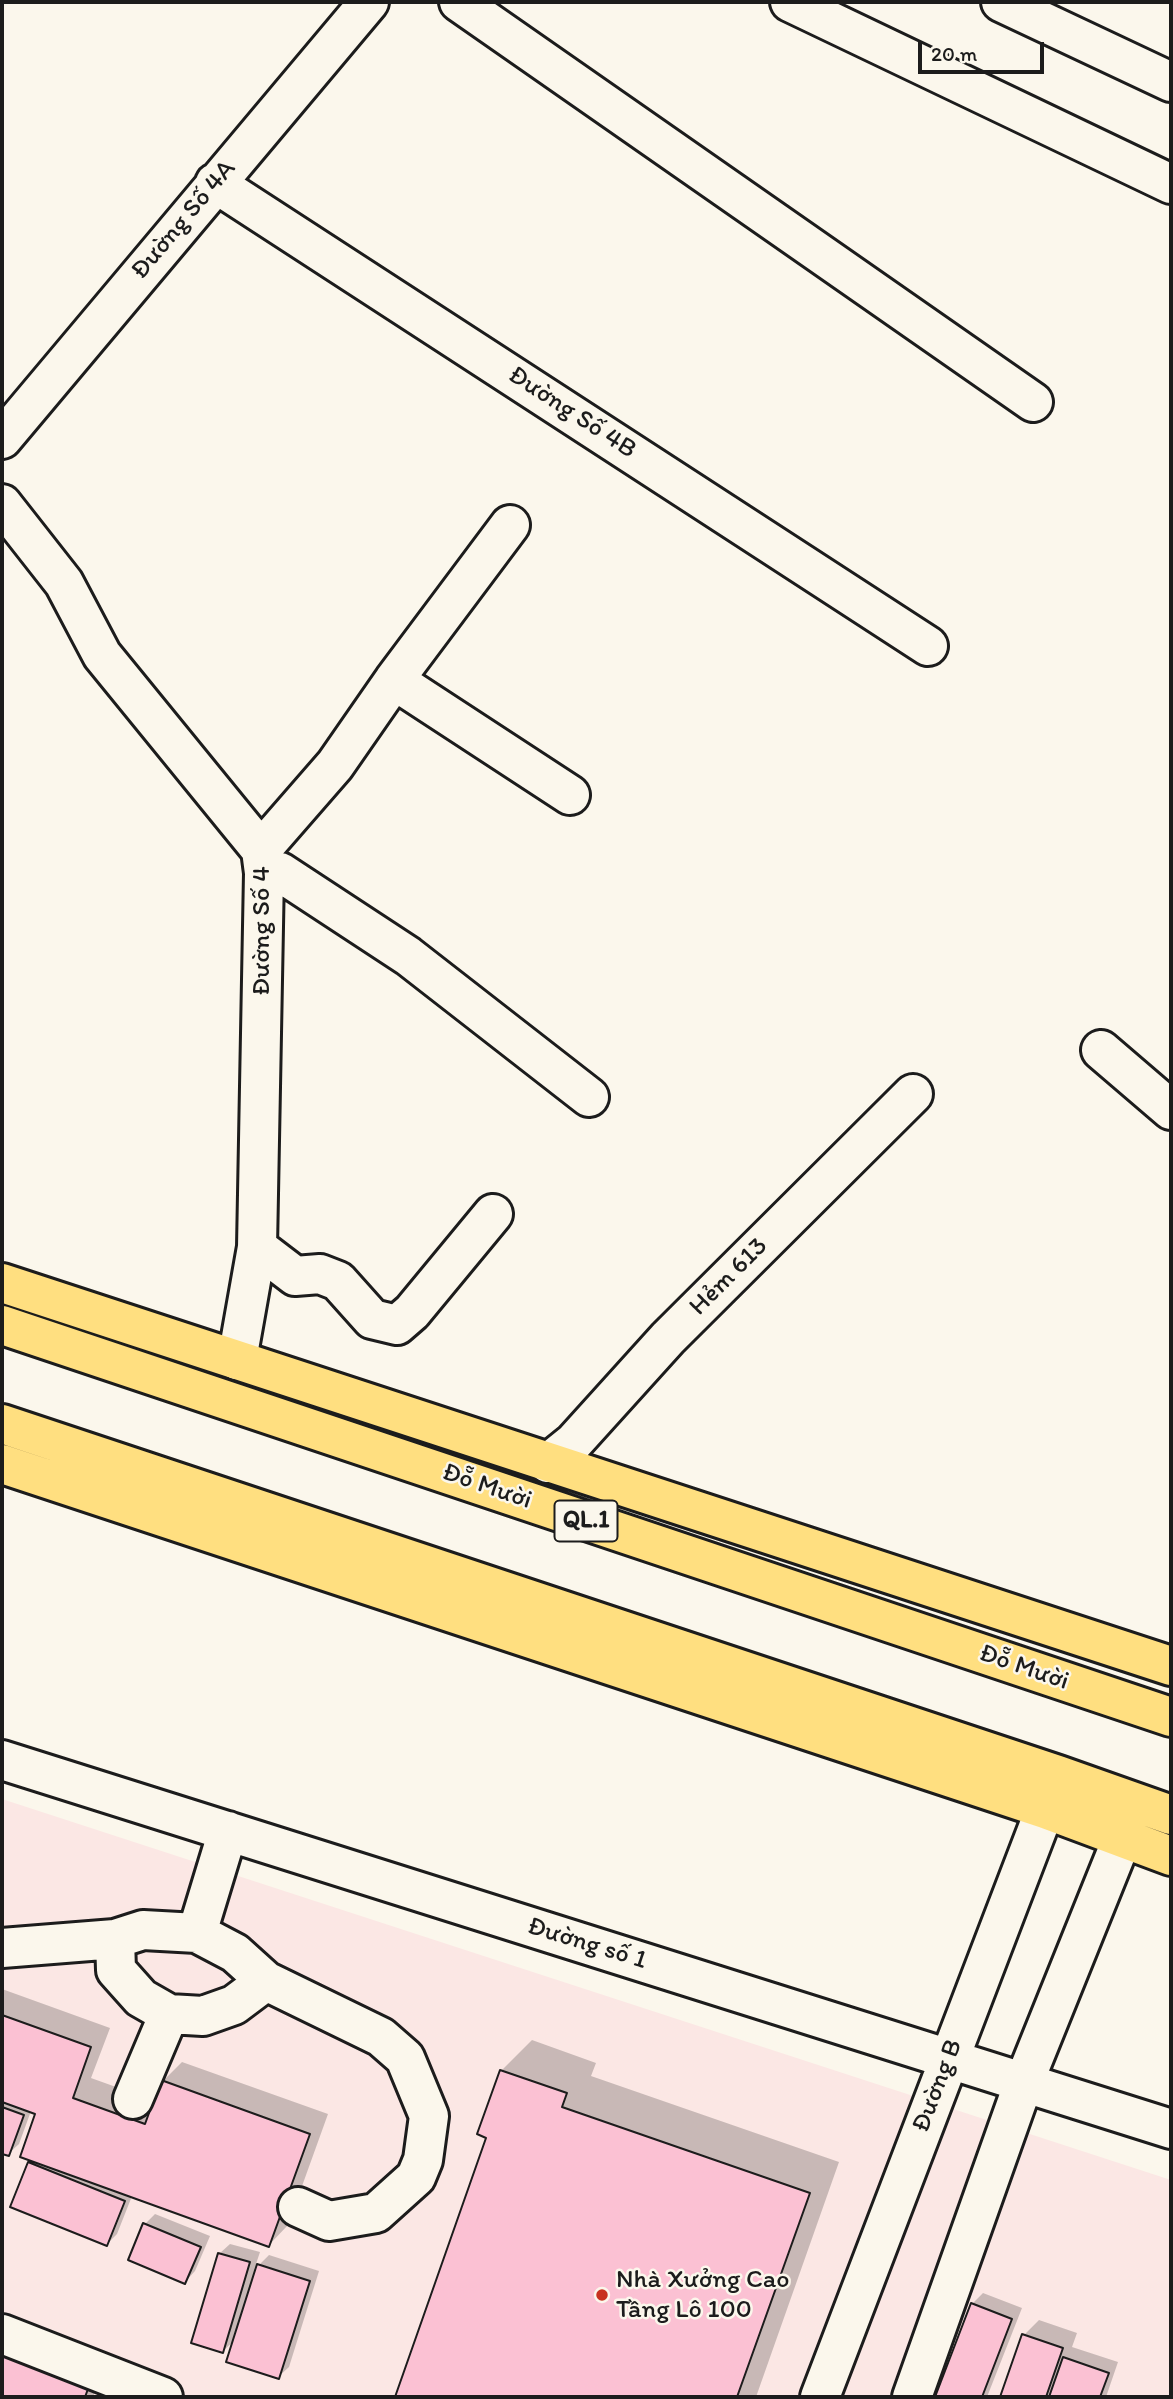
<!DOCTYPE html>
<meta charset="utf-8">
<style>
body{margin:0}
#map{position:relative;width:1173px;height:2399px;overflow:hidden;background:#fbf7ec;font-family:Itim,sans-serif}
canvas{display:block}
.frame{position:absolute;inset:0;border:4px solid #1c1c1c;pointer-events:none}
.scale{position:absolute;left:918px;top:42px;width:126px;height:32px;box-sizing:border-box;border:4px solid #1c1c1c;border-top:0;padding-left:9px;font-size:21px;line-height:24px;white-space:nowrap;color:#1c1c1c;-webkit-text-stroke:5px #fbf7ec;paint-order:stroke}
</style>
<div id="map">
<canvas width="1173" height="2399"></canvas>
<div class="frame"></div>
<div class="scale">20 m</div>
</div>
<script>
const g = document.querySelector('canvas').getContext('2d');
g.lineJoin = 'round';
function fill(path, color) { g.fillStyle = color; g.fill(path, 'evenodd'); }
const shape = rows => new Path2D(rows.map(r => 'M' + r).join(''));
function stroke(path, color, width, dash) { g.strokeStyle = color; g.lineWidth = width; g.lineCap = dash ? 'butt' : 'round'; g.setLineDash(dash || []); g.stroke(path); }
function write(font, color, halo, rows, align = 'center') {
  g.font = font + ' Itim,sans-serif'; g.lineWidth = 5; g.setLineDash([]); g.textBaseline = 'middle'; g.strokeStyle = halo; g.fillStyle = color; for (const [text, x, y, turn = 0] of rows) {
    g.save(); g.translate(x, y); g.rotate((+turn || 0) * Math.PI / 180); g.textAlign = isNaN(turn) ? turn : align; if (halo) g.strokeText(text, 0, 0); g.fillText(text, 0, 0); g.restore();
  }
}
fill(shape([
 [2,1799,1171,2180,1171,2397,2,2397]
]), '#fbe7e4');
fill(shape([
 [2,1989,110,2028,91,2078,155,2101,163,2081,182,2062,328,2114,288,2225,269,2245,132,2196,117,2234,107,2244,30,2163,33,2160,37,2113,31,2111,19,2144,8,2154,2,2152],
 [532,2040,596,2063,591,2076,839,2162,756,2397,397,2397,489,2137,501,2071],
 [155,2214,210,2236,195,2271,185,2282,145,2224],
 [230,2244,260,2252,254,2270,269,2255,319,2271,289,2367,278,2377,236,2339,223,2351,219,2254],
 [983,2293,1022,2308,987,2397,936,2397,972,2304],
 [1039,2320,1077,2333,1072,2347,1118,2362,1106,2397,1002,2397,1024,2335],
 [2,2329,105,2366,93,2397,2,2397]
]), '#0003');
const building = shape([
 [2,2015,91,2047,73,2098,145,2124,161,2080,310,2134,269,2247,20,2157,35,2114,2,2102,2,2015],
 [500,2070,567,2093,562,2107,810,2193,737,2397,395,2397,486,2138,477,2134,500,2070],
 [2,2107,24,2115,9,2156,2,2154,2,2107],
 [28,2162,125,2201,107,2246,10,2207,28,2162],
 [143,2223,201,2247,185,2284,128,2260,143,2223],
 [218,2253,250,2262,223,2353,191,2343,218,2253],
 [257,2264,310,2281,279,2379,226,2362,257,2264],
 [971,2303,1012,2319,982,2397,935,2397,971,2303],
 [1022,2334,1063,2348,1046,2397,1000,2397,1022,2334],
 [2,2349,91,2381,85,2397,2,2397,2,2349],
 [1063,2357,1109,2373,1100,2397,1049,2397,1063,2357]
]);
fill(building, '#fbc1d3');
stroke(building, '#1c1c1c', 2);
const minor = shape([
 [459,2,1033,402],
 [790,2,1171,184],
 [1001,2,1171,82],
 [215,183,928,646],
 [2,439,369,2],
 [2,504,64,583,102,655,261,850,264,873,257,1247,237,1360],
 [394,680,570,795],
 [261,850,335,765,394,680,510,525],
 [264,873,280,872,408,956,589,1097],
 [1101,1050,1171,1110],
 [257,1247,295,1276,320,1274,338,1281,372,1319,397,1325,412,1312,493,1214],
 [548,1463,574,1442,668,1338,913,1094],
 [2,1760,1171,2129],
 [228,1831,197,1933,235,1953,266,1981,381,2037,405,2058,429,2116,423,2160,416,2177,376,2213,329,2221,298,2207],
 [115,1939,116,1970,141,1998,169,2014,203,2016,234,2005,266,1981],
 [2,1948,115,1939,143,1930,197,1933],
 [133,2099,169,2014],
 [2,2334,163,2397],
 [820,2397,1057,1778],
 [912,2397,1024,2082,1122,1839,1130,1805]
]);
const highway = shape([
 [2,1283,1171,1666],
 [2,1325,1171,1717],
 [2,1424,1058,1775,1171,1815],
 [2,1464,1045,1809,1171,1856]
]);
stroke(minor, '#1c1c1c', 44);
stroke(highway, '#1c1c1c', 44);
stroke(minor, '#fbf7ec', 38);
stroke(highway, '#ffdf80', 38);
for (const [x, y, r, color] of [
 [602,2295,7,"#c8321e"]
]) { const dot = new Path2D(); dot.arc(x, y, r, 0, 2 * Math.PI); g.fillStyle = color; g.fill(dot); stroke(dot, '#fbf7ec', 2.5); }
for (const [x, y, w] of [
 [586,1521,63]
]) { const box = new Path2D(); box.roundRect(x - w / 2, y - 20.5, w, 41, 5); g.fillStyle = '#fbf7ec'; g.fill(box); stroke(box, '#1c1c1c', 2); }
write('bold 24px', '#1c1c1c', null, [
 ["QL.1",586,1521]
]);
write('26px', '#1c1c1c', '#fbf7ec', [
 ["Đường Số 4A",184,220,-50],
 ["Đường Số 4B",572,413,33],
 ["Đường Số 4",262,931,-90],
 ["Hẻm 613",729,1277,-45],
 ["Đỗ Mười",487,1487,19],
 ["Đỗ Mười",1024,1668,19],
 ["Đường số 1",587,1944,17],
 ["Đường B",938,2086,-69]
]);
write('26px', '#1c1c1c', '#fbf7ec', [
 ["Nhà Xưởng Cao",616,2280],
 ["Tầng Lô 100",616,2310]
], 'left');
</script>
